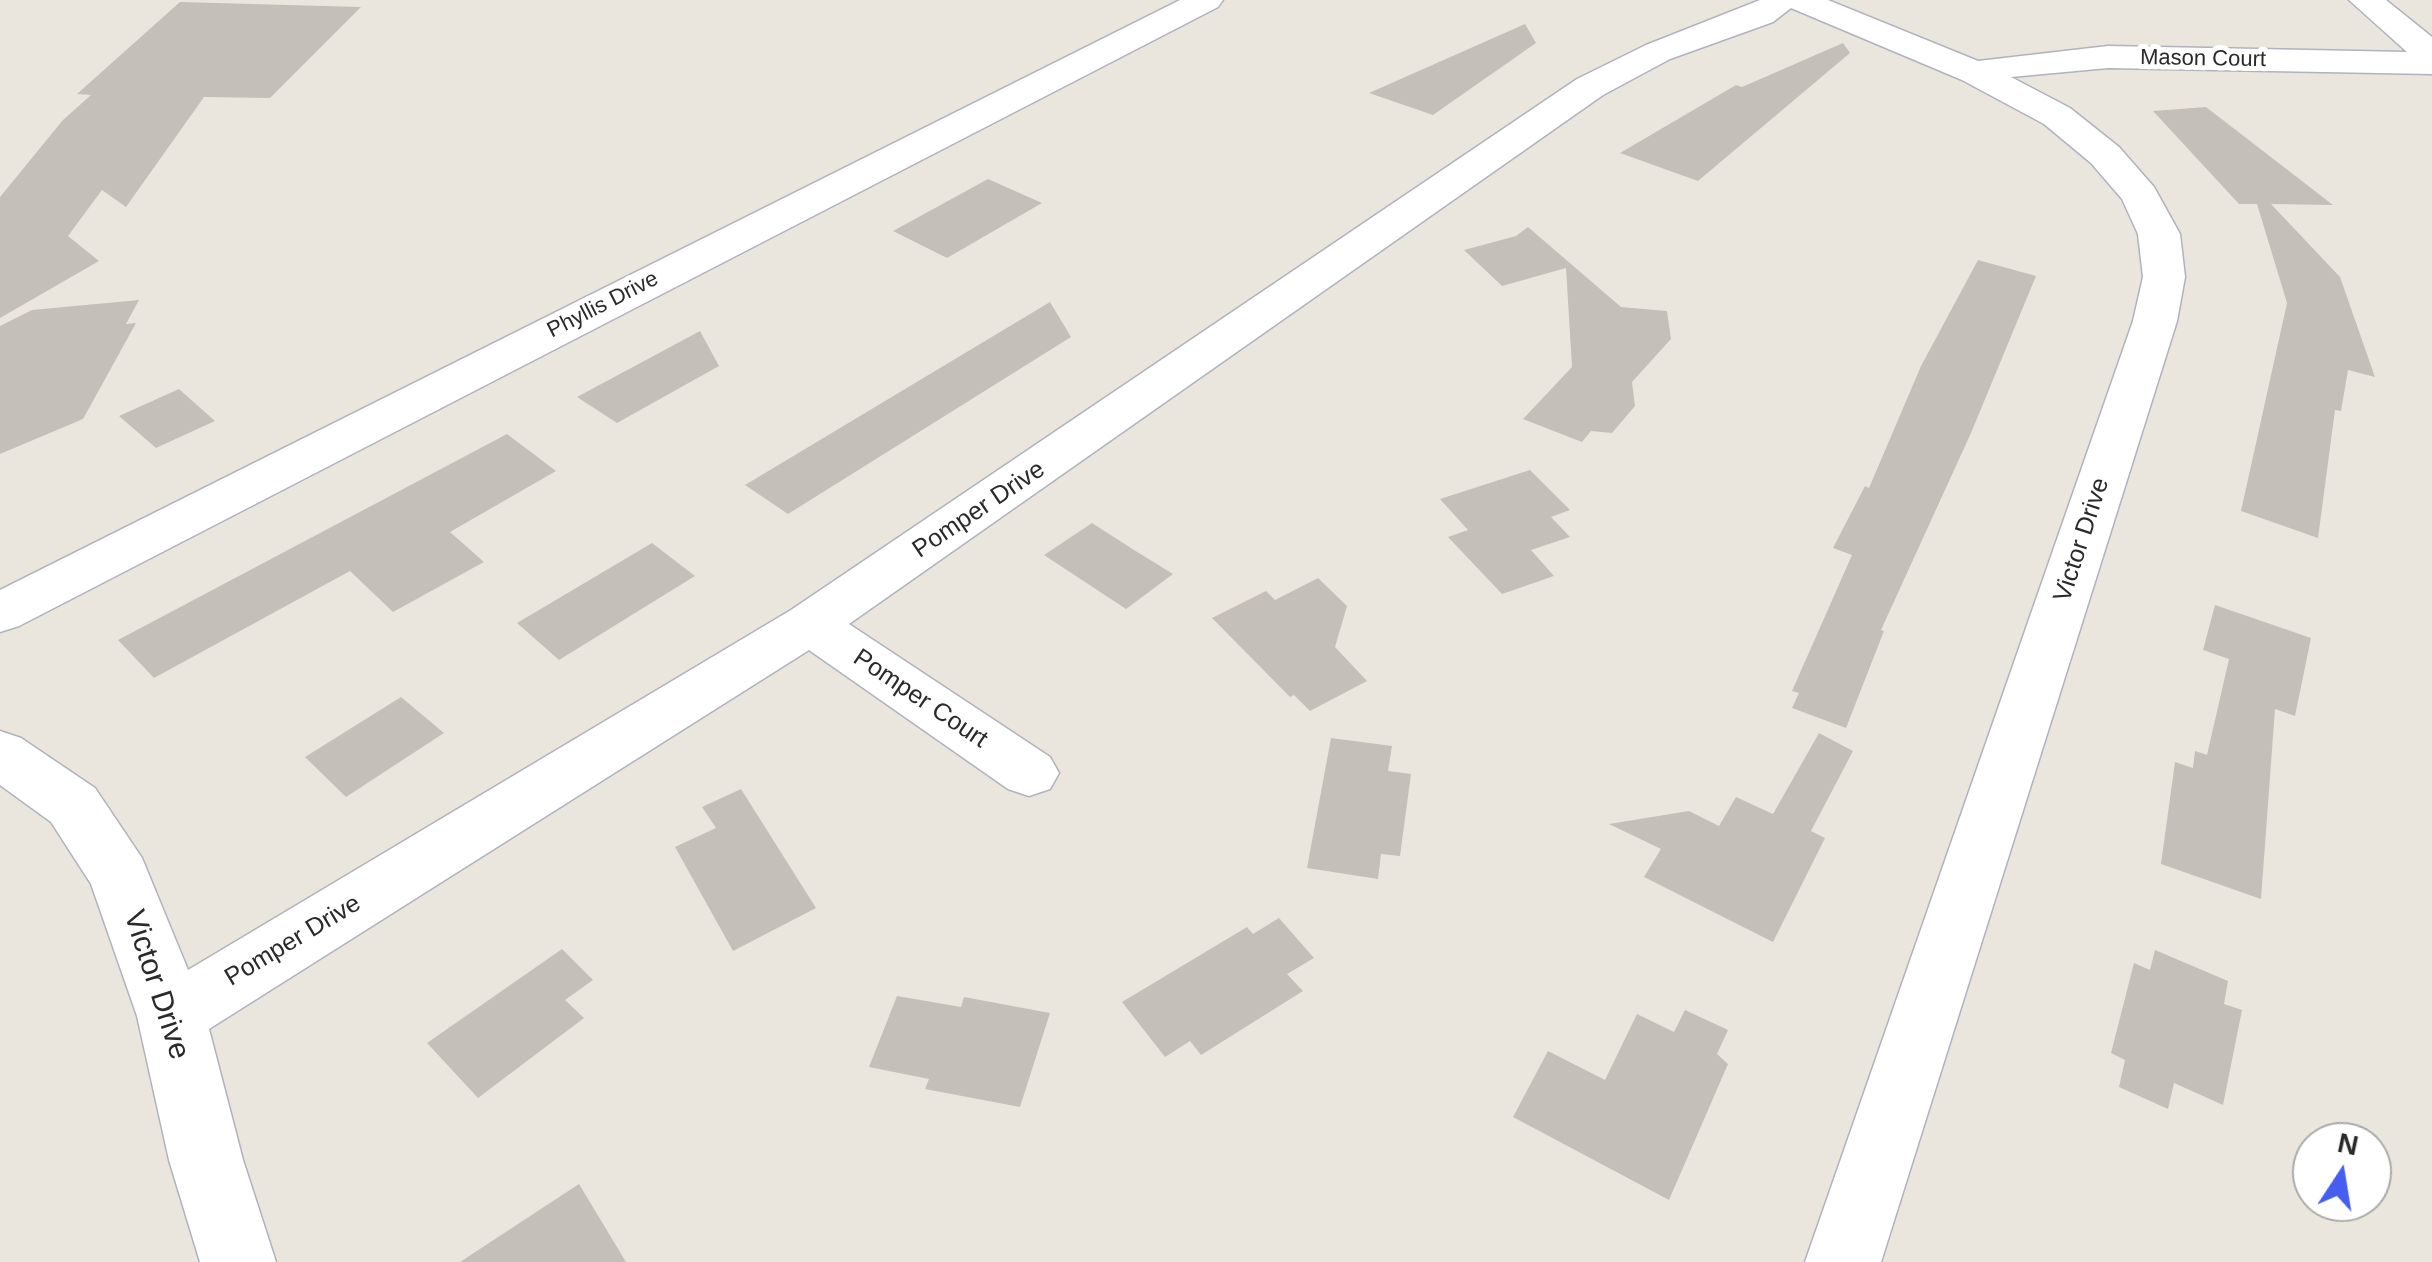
<!DOCTYPE html>
<style>
body{margin:0}
#map{position:relative;width:2432px;height:1262px;overflow:hidden;background:#ebe6dd;font-family:Helvetica,sans-serif}
canvas{display:block}
.north{position:absolute;left:2292px;top:1122px;width:100px;height:100px;box-sizing:border-box;background:#fff;border:2px solid #aaa;border-radius:50%;rotate:12deg;font-size:28px;font-weight:700;line-height:40px;text-align:center;color:#2a2a2a}
.north::after{content:'';display:block;margin:auto;width:35px;height:45px;background:#465eef;clip-path:polygon(50% 0,100% 100%,50% 72%,0 100%)}
</style>
<div id="map">
<canvas width="2432" height="1262"></canvas>
<div class="north">N</div>
</div>
<script>
const g = document.querySelector('canvas').getContext('2d');
g.lineJoin = 'round';
function fill(path, color) { g.fillStyle = color; g.fill(path, 'evenodd'); }
const shape = rows => new Path2D(rows.map(r => 'M' + r).join(''));
function stroke(path, color, width, dash) { g.strokeStyle = color; g.lineWidth = width; g.lineCap = dash ? 'butt' : 'round'; g.setLineDash(dash || []); g.stroke(path); }
function write(font, color, halo, rows, align = 'center') {
  g.font = font + ' Helvetica,sans-serif'; g.lineWidth = 10; g.setLineDash([]); g.textBaseline = 'middle'; g.strokeStyle = halo; g.fillStyle = color; for (const [text, x, y, turn = 0] of rows) {
    g.save(); g.translate(x, y); g.rotate((+turn || 0) * Math.PI / 180); g.textAlign = isNaN(turn) ? turn : align; if (halo) g.strokeText(text, 0, 0); g.fillText(text, 0, 0); g.restore();
  }
}
fill(shape([
 [180,2,361,7,270,98,204,97,126,207,102,190,68,236,99,261,0,318,0,197,63,120,91,95,77,94],
 [1525,24,1536,43,1433,115,1369,93],
 [1843,43,1850,53,1698,181,1620,153,1736,85,1742,87],
 [2206,107,2333,205,2271,204,2340,277,2375,377,2348,370,2341,411,2335,410,2318,538,2241,511,2287,303,2257,204,2239,204,2153,111],
 [988,179,1042,203,947,258,893,231],
 [1528,227,1621,307,1667,311,1671,339,1632,382,1635,406,1612,433,1591,431,1582,442,1523,419,1572,367,1566,268,1502,286,1464,250,1516,236],
 [1978,260,2036,276,1971,433,1881,630,1884,631,1846,728,1792,708,1799,693,1792,691,1852,555,1833,548,1865,486,1869,488,1921,366],
 [139,300,126,324,136,323,83,419,0,454,0,326,32,310],
 [1050,302,1071,337,788,514,745,485],
 [700,331,719,366,617,423,577,397],
 [179,389,215,421,156,448,119,416],
 [507,434,556,471,450,532,484,562,393,612,350,571,154,678,118,640],
 [1530,470,1570,510,1551,517,1570,537,1531,550,1554,576,1502,594,1448,537,1468,530,1440,499],
 [1092,523,1134,550,1173,574,1126,609,1044,555],
 [652,543,695,576,559,660,517,623],
 [1318,578,1347,606,1335,647,1367,681,1310,711,1294,695,1290,697,1212,618,1266,591,1275,600],
 [2215,605,2311,638,2295,716,2275,709,2261,899,2161,864,2175,762,2193,768,2195,751,2207,755,2229,659,2203,650],
 [401,697,444,733,346,797,305,757],
 [1819,733,1853,751,1811,831,1825,838,1773,942,1644,877,1661,849,1609,824,1689,811,1719,826,1736,797,1773,814],
 [1331,738,1392,746,1388,771,1411,774,1400,856,1381,854,1378,879,1307,868],
 [741,789,816,908,733,951,675,847,716,828,702,807],
 [1279,918,1314,958,1287,974,1303,991,1201,1055,1190,1041,1165,1057,1122,1002,1247,927,1253,934],
 [562,949,593,980,565,1000,584,1018,478,1098,427,1043],
 [2155,950,2228,981,2224,1004,2242,1010,2223,1105,2174,1083,2168,1109,2119,1087,2125,1060,2111,1053,2134,963,2150,970],
 [897,996,961,1007,964,997,1050,1013,1020,1107,925,1089,929,1079,869,1067],
 [1685,1010,1728,1030,1717,1054,1728,1064,1669,1200,1513,1117,1548,1051,1605,1080,1637,1014,1674,1032],
 [579,1184,626,1262,460,1262]
]), '#c4bfb9');
const minor = shape([
 [1180,0,1223,0,1218,7,19,626,0,632,0,590,1180,0],
 [1760,0,1828,0,1978,61,2108,46,2407,52,2349,0,2386,0,2432,37,2432,74,2108,68,2011,77,2070,108,2119,147,2154,187,2180,234,2185,277,2177,321,1881,1262,1805,1262,2133,321,2143,277,2138,234,2122,199,2091,163,2044,124,1962,80,1791,8,1773,22,1670,59,1603,95,849,624,1050,757,1059,773,1050,789,1029,796,1008,789,809,650,209,1029,243,1160,276,1262,200,1262,169,1160,137,1016,91,884,51,822,0,785,0,731,21,738,95,788,142,858,188,970,791,610,1577,79,1646,45,1760,0]
]);
stroke(minor, '#b0b2bd', 3);
fill(minor, '#fff');
write('22px', '#2a2a2a', '#fff', [
 ["Mason Court",2203,59,1],
 ["Phyllis Drive",603,305,-27]
]);
write('25px', '#2a2a2a', '#fff', [
 ["Pomper Drive",979,510,-34],
 ["Victor Drive",2082,540,-72],
 ["Pomper Court",920,699,34],
 ["Pomper Drive",293,941,-31]
]);
write('30px', '#2a2a2a', '#fff', [
 ["Victor Drive",156,985,72]
]);
</script>
